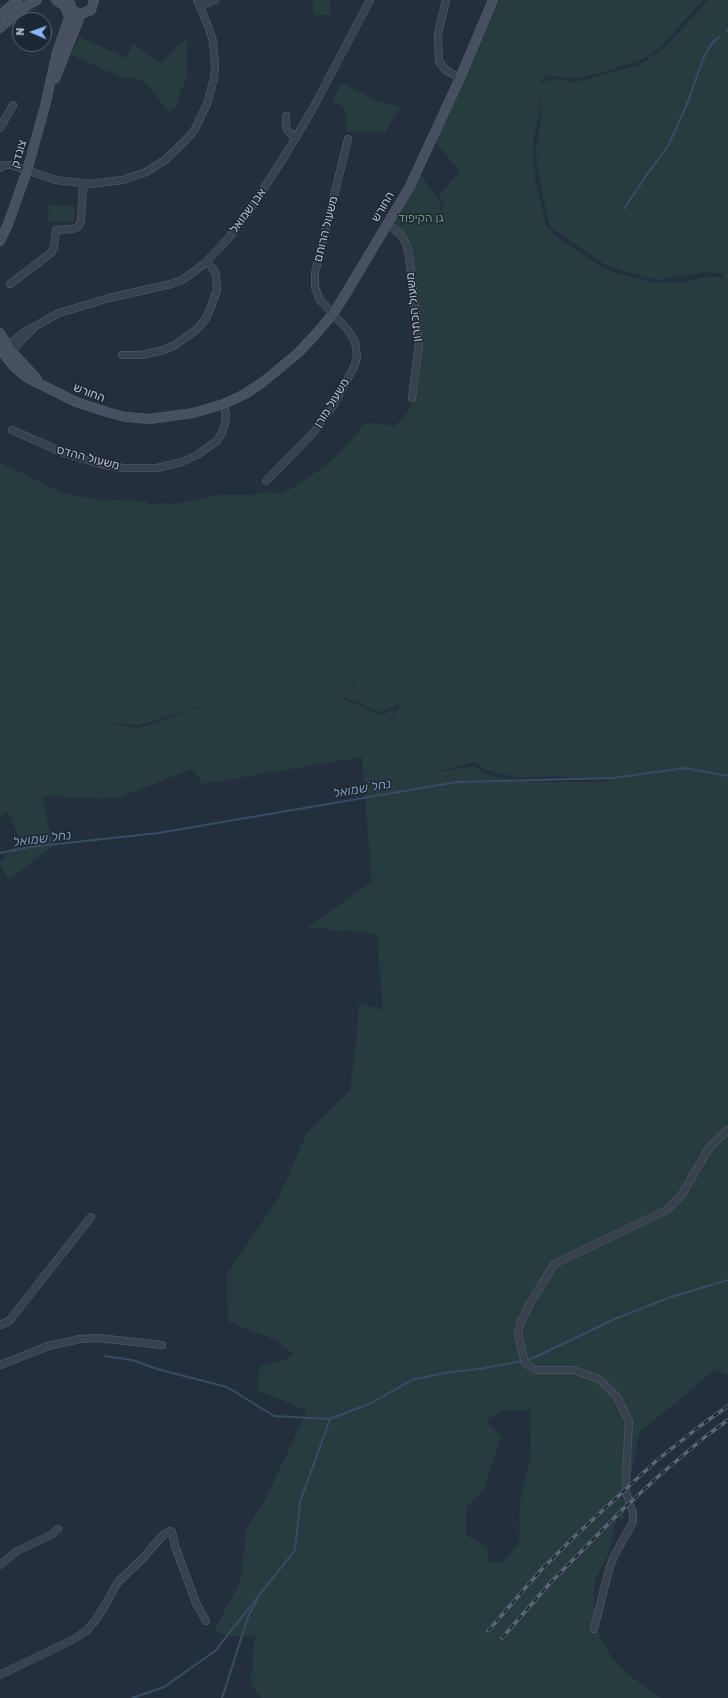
<!DOCTYPE html>
<meta charset="utf-8">
<style>
body{margin:0}
#map{position:relative;width:728px;height:1698px;overflow:hidden;background:#242f3e;font-family:Rubik,sans-serif}
canvas{display:block}
.north{position:absolute;left:12px;top:12px;width:40px;height:40px;box-sizing:border-box;background:#1d2633;border:1px solid #59626f;border-radius:50%;rotate:272deg;font-size:11px;font-weight:700;line-height:16px;text-align:center;color:#b4bcc9}
.north::after{content:'';display:block;margin:auto;width:14px;height:18px;background:#8ab4f8;clip-path:polygon(50% 0,100% 100%,50% 72%,0 100%)}
</style>
<div id="map">
<canvas width="728" height="1698"></canvas>
<div class="north">N</div>
</div>
<script>
const g = document.querySelector('canvas').getContext('2d');
g.lineJoin = 'round';
function fill(path, color) { g.fillStyle = color; g.fill(path, 'evenodd'); }
const shape = rows => new Path2D(rows.map(r => 'M' + r).join(''));
function stroke(path, color, width, dash) { g.strokeStyle = color; g.lineWidth = width; g.lineCap = dash ? 'butt' : 'round'; g.setLineDash(dash || []); g.stroke(path); }
function write(font, color, halo, rows, align = 'center') {
  g.font = font + ' Rubik,Heebo,sans-serif'; g.lineWidth = 3; g.setLineDash([]); g.textBaseline = 'middle'; g.strokeStyle = halo; g.fillStyle = color; for (const [text, x, y, turn = 0] of rows) {
    g.save(); g.translate(x, y); g.rotate((+turn || 0) * Math.PI / 180); g.textAlign = isNaN(turn) ? turn : align; if (halo) g.strokeText(text, 0, 0); g.fillText(text, 0, 0); g.restore();
  }
}
fill(shape([
 [313,0,330,0,330,15,313,15],
 [500,0,703,0,661,47,648,57,608,71,578,78,548,76,540,82,540,83,554,79,576,82,639,65,666,46,708,0,728,0,728,1375,715,1370,639,1433,623,1519,617,1518,608,1555,594,1582,594,1622,603,1643,612,1658,629,1675,661,1698,261,1698,251,1684,255,1636,246,1637,223,1635,214,1630,240,1583,247,1528,266,1498,307,1411,258,1390,260,1366,281,1361,294,1355,277,1341,228,1321,227,1274,279,1197,307,1132,350,1090,357,1036,359,1003,383,1010,377,934,307,927,372,882,362,757,203,784,192,769,115,799,42,796,51,836,57,843,9,880,0,865,0,862,20,840,8,812,0,816,0,463,64,493,93,499,144,501,149,504,179,503,218,495,251,495,269,492,283,494,331,462,355,436,360,428,366,423,389,425,393,427,403,418,412,406,420,382,414,396,421,340,411,251,406,237,394,222,420,174,441,203,443,222,443,203,439,195,460,171,435,142],
 [540,95,541,120,536,149,538,175,550,227,604,264,628,273,657,280,704,272,724,274,721,283,721,277,711,276,687,281,664,283,652,282,613,272,599,265,563,242,546,226,536,181,533,156,533,140,539,114],
 [358,679,346,698,380,712,402,703,381,734,397,707,380,715,344,699],
 [205,706,138,728,107,723,139,725],
 [476,762,483,769,519,778,555,776,608,780,608,782,532,782,504,779,482,773,475,766,431,773],
 [505,1410,530,1410,531,1455,520,1502,519,1542,515,1548,502,1562,488,1562,487,1547,466,1535,466,1507,484,1489,501,1437,486,1420],
 [80,37,126,58,133,44,160,63,180,43,187,40,187,75,175,108,170,113,144,81,118,76,71,55],
 [342,83,379,102,400,107,385,133,346,131,346,115,343,106,332,101],
 [49,205,75,206,74,222,48,221]
]), '#263c3f');
stroke(shape([
 [727,31,728,29],
 [624,209,648,173,668,146,687,104,703,59,712,43,719,37],
 [0,853,30,847,158,833,457,782,613,778,685,768,728,776],
 [105,1356,132,1360,157,1369,227,1387,274,1416,330,1419,371,1403,412,1380,444,1373,479,1369,522,1361],
 [527,1360,533,1358,617,1318,674,1296,728,1280],
 [132,1698,164,1687,215,1651,295,1550,300,1502,330,1419],
 [222,1698,248,1617,259,1596]
]), '#394c67', 2);
const street = shape([
 [446,0,438,34,439,62,447,71,460,78],
 [200,7,215,0],
 [286,116,286,124,287,130,296,138],
 [0,128,13,105],
 [0,168,3,165,11,165,56,180,89,184,123,180,146,172,165,160,186,140,195,129,207,104,214,78,215,66,213,41,208,26,197,0],
 [387,223,401,235,406,243,409,256,419,343,412,398],
 [10,284,51,253,54,247,56,230,72,229,78,227,81,222,83,184],
 [5,350,8,345,23,333,59,313,109,298,171,284,182,280,204,264,227,240,247,214,284,157,312,110,370,0],
 [7,352,11,351,32,330],
 [122,355,142,355,164,350,175,345,196,330,205,320,210,309,217,290,216,275,214,270,207,261],
 [12,430,64,453,105,465,123,468,157,468,182,462,197,455,217,441,222,433,225,424,226,416,224,404],
 [266,481,314,432,334,404,354,367,357,357,355,341,347,329,320,300,315,287,315,273,348,139],
 [0,1325,9,1321,91,1217],
 [0,1365,48,1346,80,1339,98,1338,162,1345],
 [0,1565,17,1551,51,1535,58,1529],
 [594,1629,609,1569,615,1554,633,1522,633,1513,629,1502,626,1490,626,1475,629,1421,617,1397,599,1379,573,1370,536,1370,525,1363,518,1334,520,1324,529,1305,554,1264,667,1210,681,1196,709,1148,728,1130],
 [0,1675,74,1639,86,1631,95,1621,104,1607,118,1582,143,1558,164,1534,170,1531,172,1532,175,1546,196,1603,206,1621]
]);
const secondary = shape([
 [56,0,65,6,68,15],
 [69,0,72,10,81,14,91,10,94,0],
 [0,15,18,0],
 [0,28,29,4,37,0],
 [55,79,81,14],
 [0,241,8,224,27,171,45,106,57,52,72,10],
 [0,333,11,351,37,379],
 [0,349,14,367,26,377,76,402,110,413,126,417,150,419,193,413,224,404,245,394,263,382,298,353,315,335,333,314,348,290,410,186,460,78,493,0]
]);
stroke(street, '#565f6c', 8);
stroke(secondary, '#565f6c', 10);
stroke(street, '#38414e', 7);
stroke(secondary, '#465061', 9);
const rail = shape([
 [488,1631,541,1570,575,1536,656,1461,700,1426,728,1406],
 [502,1638,551,1582,623,1509,662,1473,706,1436,728,1420]
]);
stroke(rail, '#5a6575', 3.5);
stroke(rail, '#1d2633', 2, [6]);
write('12px', '#b4bcc9', '#1d2633', [
 ["צונדק",19,154,-74],
 ["החורש",383,207,-59],
 ["אבן שמואל",248,211,-54],
 ["משעול הרותם",326,229,-76],
 ["משעול הכתרון",414,307,-96],
 ["החורש",89,393,21],
 ["משעול מורן",332,403,-58],
 ["משעול ההדס",88,458,15]
]);
write('12px', '#6b9a76', '#1d2633', [
 ["גן הקיפוד",421,219]
]);
write('italic 13px', '#7c92b1', '#1d2633', [
 ["נחל שמואל",362,789,-10],
 ["נחל שמואל",42,839,-7]
]);
</script>
